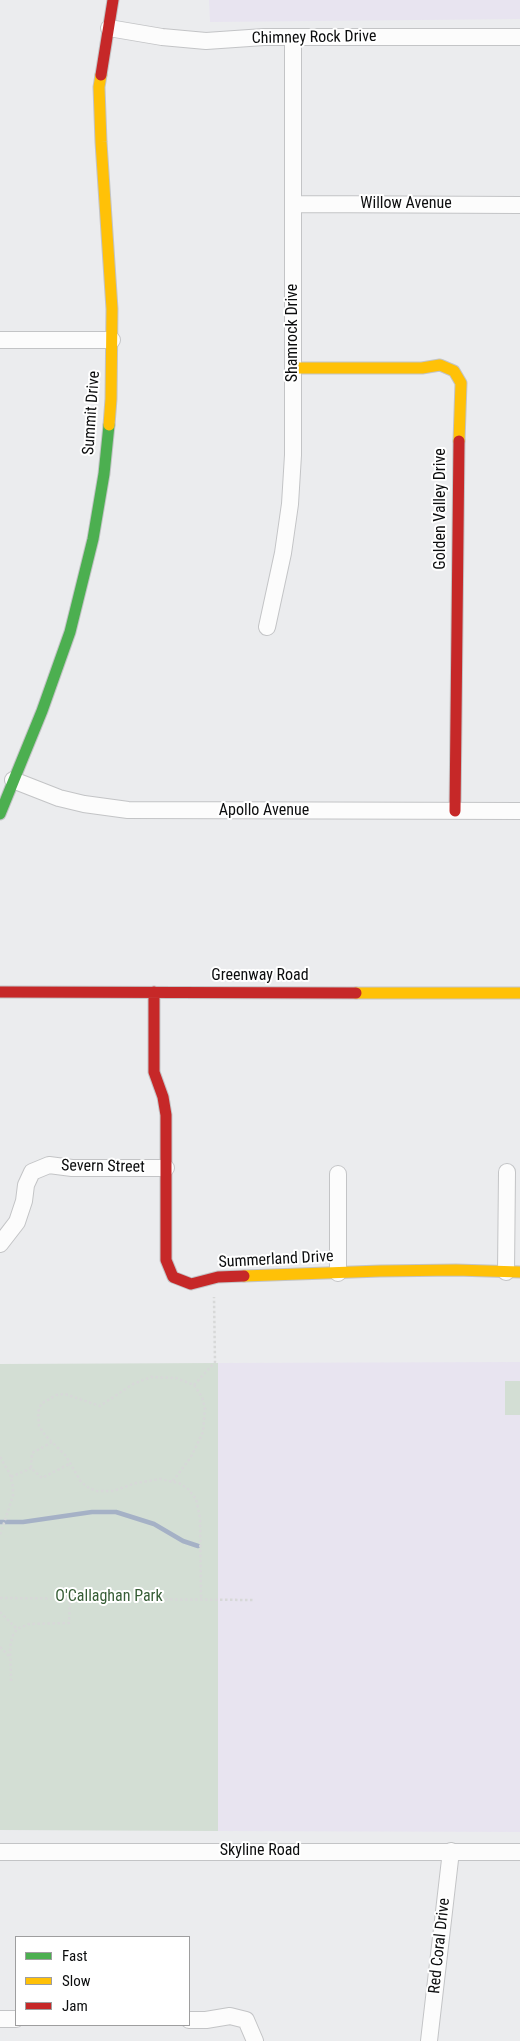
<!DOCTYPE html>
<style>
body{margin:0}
#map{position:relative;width:520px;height:2041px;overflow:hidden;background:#ebecee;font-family:"Roboto Condensed",sans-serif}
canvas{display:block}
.legend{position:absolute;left:15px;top:1936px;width:175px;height:90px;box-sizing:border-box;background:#fff;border:1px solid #9e9e9f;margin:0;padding:6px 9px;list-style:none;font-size:15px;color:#0c0d0e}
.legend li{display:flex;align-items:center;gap:10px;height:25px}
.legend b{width:25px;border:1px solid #9e9e9f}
</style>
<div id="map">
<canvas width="520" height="2041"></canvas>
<ul class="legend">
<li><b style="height:6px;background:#4caf50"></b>Fast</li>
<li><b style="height:6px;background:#ffc107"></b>Slow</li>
<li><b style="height:6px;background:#c62828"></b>Jam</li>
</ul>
</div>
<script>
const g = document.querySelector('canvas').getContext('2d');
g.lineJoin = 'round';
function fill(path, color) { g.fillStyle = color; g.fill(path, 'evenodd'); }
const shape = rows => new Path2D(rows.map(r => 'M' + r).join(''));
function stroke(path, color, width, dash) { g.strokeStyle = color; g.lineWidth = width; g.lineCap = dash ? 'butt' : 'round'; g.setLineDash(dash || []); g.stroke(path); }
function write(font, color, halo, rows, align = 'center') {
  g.font = font + ' "Roboto Condensed",sans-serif'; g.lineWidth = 4; g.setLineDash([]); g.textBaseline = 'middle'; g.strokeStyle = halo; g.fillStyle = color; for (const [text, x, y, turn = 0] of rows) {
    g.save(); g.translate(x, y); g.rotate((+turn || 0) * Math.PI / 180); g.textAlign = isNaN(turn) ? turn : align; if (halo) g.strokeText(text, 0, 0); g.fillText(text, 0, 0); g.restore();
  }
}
fill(shape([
 [209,0,520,0,520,19,210,22],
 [520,1362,520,1832,218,1831,218,1363]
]), '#e8e4f0');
fill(shape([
 [218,1363,218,1831,0,1830,0,1364],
 [505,1381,520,1381,520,1415,505,1415]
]), '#d3ded4');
stroke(shape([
 [0,1522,23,1522,92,1512,116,1512,154,1524,183,1541,198,1546]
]), '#a5b1c6', 4.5);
const street = shape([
 [109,28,162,37,206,41,264,37,520,37],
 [293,204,520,205],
 [0,340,112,340],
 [267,627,283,553,290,504,293,455,293,37],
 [13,780,59,798,84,804,128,810,520,811],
 [338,1174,338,1273],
 [0,1244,17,1222,24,1201,26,1185,32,1172,49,1165,72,1168,166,1168],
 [506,1272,507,1172],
 [0,1852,520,1852],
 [0,2019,16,2019],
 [189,2020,206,2020,230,2016,246,2020,255,2041],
 [429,2041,451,1851]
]);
const fast = shape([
 [0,814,42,711,70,632,93,539,104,474,109,425]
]);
const slow = shape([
 [101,75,99,87,101,142,112,309,111,399,109,425],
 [293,368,422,368,440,365,454,371,461,383,459,441],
 [356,993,520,993],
 [244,1276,380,1271,456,1270,520,1272]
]);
const jam = shape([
 [101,75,113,0],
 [455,811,459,441],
 [0,992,356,993],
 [154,992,154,1072,163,1097,166,1115,166,1260,173,1277,191,1284,218,1277,244,1276]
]);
stroke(street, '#c3c4c6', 18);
stroke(fast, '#c3c4c6', 13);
stroke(slow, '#c3c4c6', 13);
stroke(jam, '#c3c4c6', 13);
stroke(shape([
 [194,1385,215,1362,214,1297],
 [52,1442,32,1453,31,1468,42,1478,69,1464],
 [0,1457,10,1474,13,1487,13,1496,0,1535],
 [11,1477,31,1468],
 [173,1481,191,1457,203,1432,205,1408,202,1397,194,1385,176,1378,151,1377,133,1384,100,1406,65,1394,56,1395,41,1404,38,1412,39,1426,45,1435,66,1456,81,1482,89,1488,97,1491,113,1491,136,1483,160,1479,179,1483,188,1489,196,1499,200,1518,201,1599],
 [0,1598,253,1600],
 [0,1612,17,1629],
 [0,1647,10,1657],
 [11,1681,10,1647,13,1635,17,1629,29,1624,69,1623,70,1599]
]), '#d7d8d8', 2.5, [2.5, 2.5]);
stroke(street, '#fcfcfc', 16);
stroke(fast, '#4caf50', 11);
stroke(slow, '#ffc107', 11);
stroke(jam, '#c62828', 11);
write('16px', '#0c0d0e', '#fff', [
 ["Chimney Rock Drive",314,38,-1],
 ["Willow Avenue",406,204],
 ["Shamrock Drive",293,333,-90],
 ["Summit Drive",92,413,-86],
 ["Golden Valley Drive",441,509,-90],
 ["Apollo Avenue",264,811],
 ["Greenway Road",260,976],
 ["Severn Street",103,1167,1],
 ["Summerland Drive",276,1260,-3],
 ["Skyline Road",260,1851],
 ["Red Coral Drive",440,1946,-84]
]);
write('16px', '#375d36', '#fff', [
 ["O'Callaghan Park",109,1597]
]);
</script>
